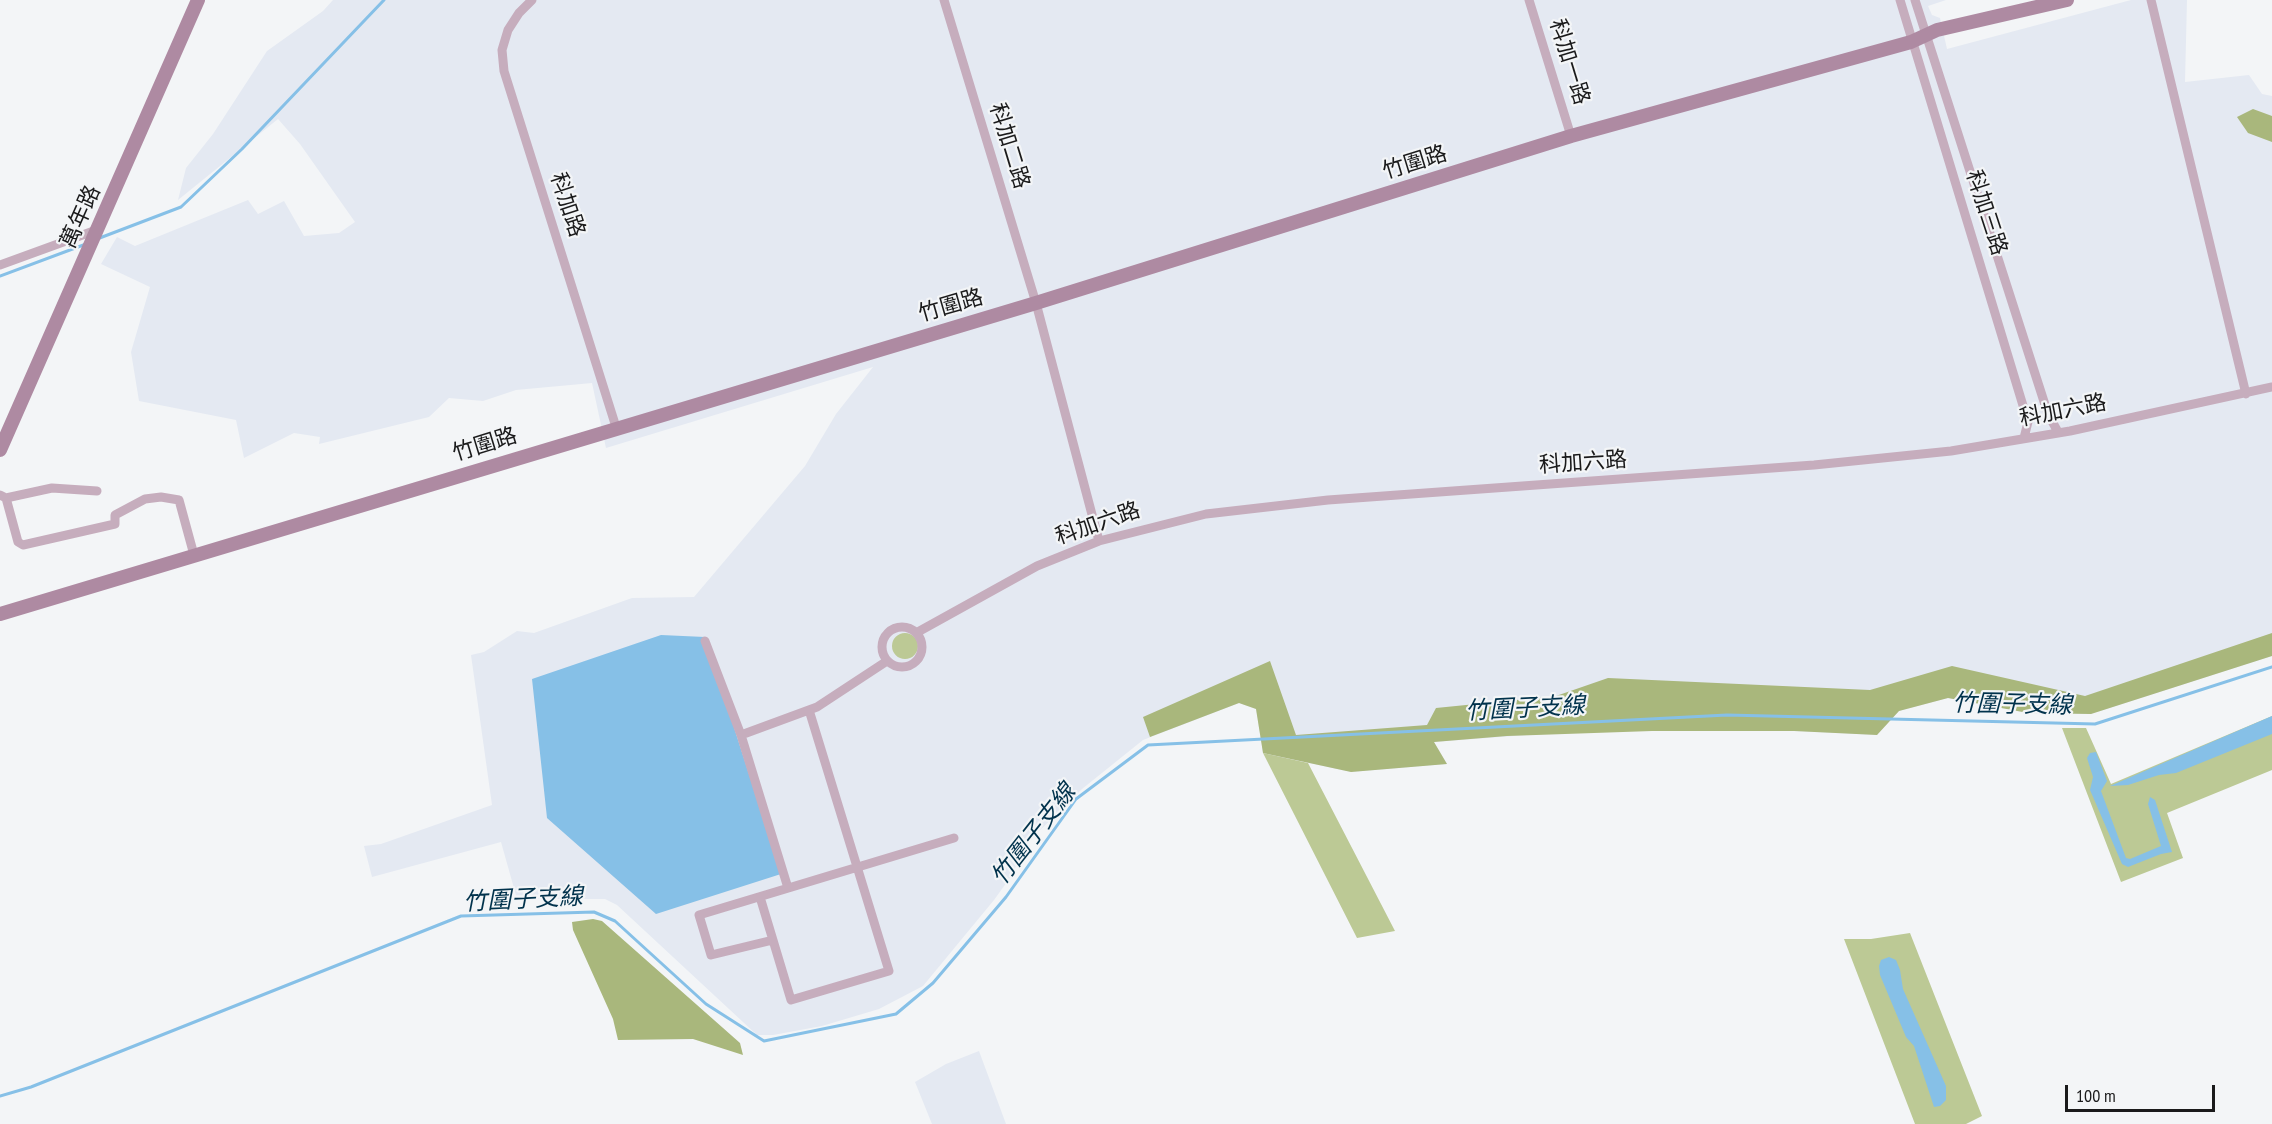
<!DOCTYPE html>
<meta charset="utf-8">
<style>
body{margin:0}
#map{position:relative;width:2272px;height:1124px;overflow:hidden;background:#f3f5f7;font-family:"PT Sans Narrow",sans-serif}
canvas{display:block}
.scale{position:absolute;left:2065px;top:1085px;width:150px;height:27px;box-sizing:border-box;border:3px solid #1a1a1b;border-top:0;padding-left:8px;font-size:18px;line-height:21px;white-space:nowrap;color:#1a1a1b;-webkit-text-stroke:4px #f3f5f7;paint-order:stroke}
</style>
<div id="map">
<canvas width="2272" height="1124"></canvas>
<div class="scale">100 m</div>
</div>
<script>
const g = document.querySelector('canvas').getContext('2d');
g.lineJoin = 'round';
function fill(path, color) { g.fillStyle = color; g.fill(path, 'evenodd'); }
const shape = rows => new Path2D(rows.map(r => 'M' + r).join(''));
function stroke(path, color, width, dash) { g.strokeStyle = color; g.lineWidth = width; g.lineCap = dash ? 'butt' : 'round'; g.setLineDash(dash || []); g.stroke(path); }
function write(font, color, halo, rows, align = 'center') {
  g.font = font + ' "PT Sans Narrow","Noto Sans TC",sans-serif'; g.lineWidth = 4.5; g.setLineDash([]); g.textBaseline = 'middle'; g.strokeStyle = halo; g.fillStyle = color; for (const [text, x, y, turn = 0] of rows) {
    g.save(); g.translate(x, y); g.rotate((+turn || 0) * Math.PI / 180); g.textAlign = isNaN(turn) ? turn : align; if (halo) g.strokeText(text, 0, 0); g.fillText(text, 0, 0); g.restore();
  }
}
fill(shape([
 [333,0,1946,0,1928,6,1932,15,1940,18,1947,49,2131,0,2187,0,2185,82,2249,75,2262,94,2272,96,2272,656,2091,714,2028,713,1948,698,1899,711,1877,735,1794,731,1594,730,1434,742,1447,764,1351,772,1263,753,1256,709,1239,703,1143,740,1082,789,1026,844,1012,875,994,900,923,986,879,1009,822,1026,773,1035,757,1035,617,905,605,899,517,899,501,842,372,877,364,846,381,844,492,805,471,655,484,652,517,631,534,633,632,598,694,597,805,466,836,414,873,367,606,448,592,383,516,390,483,401,449,398,429,417,319,444,320,437,294,433,244,458,236,420,139,401,131,352,150,287,101,264,117,237,135,246,248,200,258,214,284,201,304,236,339,233,355,222,300,144,278,119,178,200,186,168,213,134,267,51,323,11],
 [979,1051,1006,1124,932,1124,915,1082,946,1064]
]), '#e4e9f2');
fill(shape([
 '892 646a13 13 0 1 1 26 0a13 13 0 1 1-26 0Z',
 [2272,716,2272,770,2167,813,2183,858,2121,882,2062,728,2086,728,2111,784],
 [1263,753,1308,763,1395,931,1357,938],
 [1910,933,1982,1116,1966,1124,1915,1124,1844,939,1871,939]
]), '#bcc995');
fill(shape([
 [2253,109,2272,116,2272,142,2248,133,2237,117],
 [2272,633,2272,656,2091,714,2028,713,1948,698,1899,711,1877,735,1794,731,1652,731,1507,736,1434,742,1447,764,1351,772,1263,753,1256,709,1239,703,1150,737,1143,717,1270,661,1296,735,1427,725,1436,708,1556,696,1608,678,1870,690,1952,666,2085,696],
 [593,919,602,921,740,1043,743,1055,693,1039,618,1040,613,1019,573,930,572,922]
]), '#a9b77c');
fill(shape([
 [661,635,705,637,781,874,656,914,547,818,532,679],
 [2272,716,2272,734,2176,773,2159,775,2128,785,2110,786],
 [2096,752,2107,781,2101,791,2126,858,2130,859,2161,846,2148,804,2150,797,2155,800,2172,852,2161,854,2128,867,2122,864,2090,790,2093,777,2087,758,2090,753],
 [1889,957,1896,960,1900,970,1903,989,1946,1086,1946,1100,1940,1106,1934,1107,1914,1046,1906,1037,1880,975,1879,966,1881,960]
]), '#86c0e7');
stroke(shape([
 [97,239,181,207,242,149,384,0],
 [0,276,86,244],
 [0,1096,31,1087,461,916,594,912,615,921,706,1004,764,1041,896,1014,933,983,1006,897,1076,799,1148,745,1727,715,2095,724,2272,667]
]), '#86c0e7', 3);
stroke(shape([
 [532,0,519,13,508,30,502,50,504,71,616,427],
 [944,0,1036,303,1099,541],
 [1529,0,1571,136],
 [1900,0,2028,422,2024,438],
 [1915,0,2048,414,2058,432],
 [2151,0,2246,394],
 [0,265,99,229],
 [0,495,6,498,18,542,23,545,115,524,115,515,145,499,161,497,179,500,194,555],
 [6,498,52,488,97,491],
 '882 647a20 20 0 1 1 40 0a20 20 0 1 1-40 0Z',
 [916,633,1037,566,1099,541,1206,514,1328,500,1814,465,1951,451,2070,431,2272,387],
 [705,641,741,735,788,888],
 [741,735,817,707,887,661],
 [760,897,791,1000,889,971,809,710],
 [773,940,711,955,699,915,954,838]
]), '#c6adbd', 9);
stroke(shape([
 [0,450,198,0],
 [0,614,1036,303,1571,136,1911,42,1937,30,2067,0]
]), '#ae8aa2', 14);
write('22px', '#1a1a1b', '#f3f5f7', [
 ["科加一路",1569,62,73],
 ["科加二路",1009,146,73],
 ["竹圍路",1415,163,-17],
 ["科加路",567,205,72],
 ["科加三路",1986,213,72],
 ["萬年路",81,217,-66],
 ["竹圍路",951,306,-16],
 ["科加六路",2063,411,-11],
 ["竹圍路",485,445,-17],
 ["科加六路",1583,463,-4],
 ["科加六路",1098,524,-19]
]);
write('italic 24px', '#01324c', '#f3f5f7', [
 ["竹圍子支線",2012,705,1],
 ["竹圍子支線",1525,709,-3],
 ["竹圍子支線",1034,835,-52],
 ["竹圍子支線",523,900,-3]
]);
</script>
